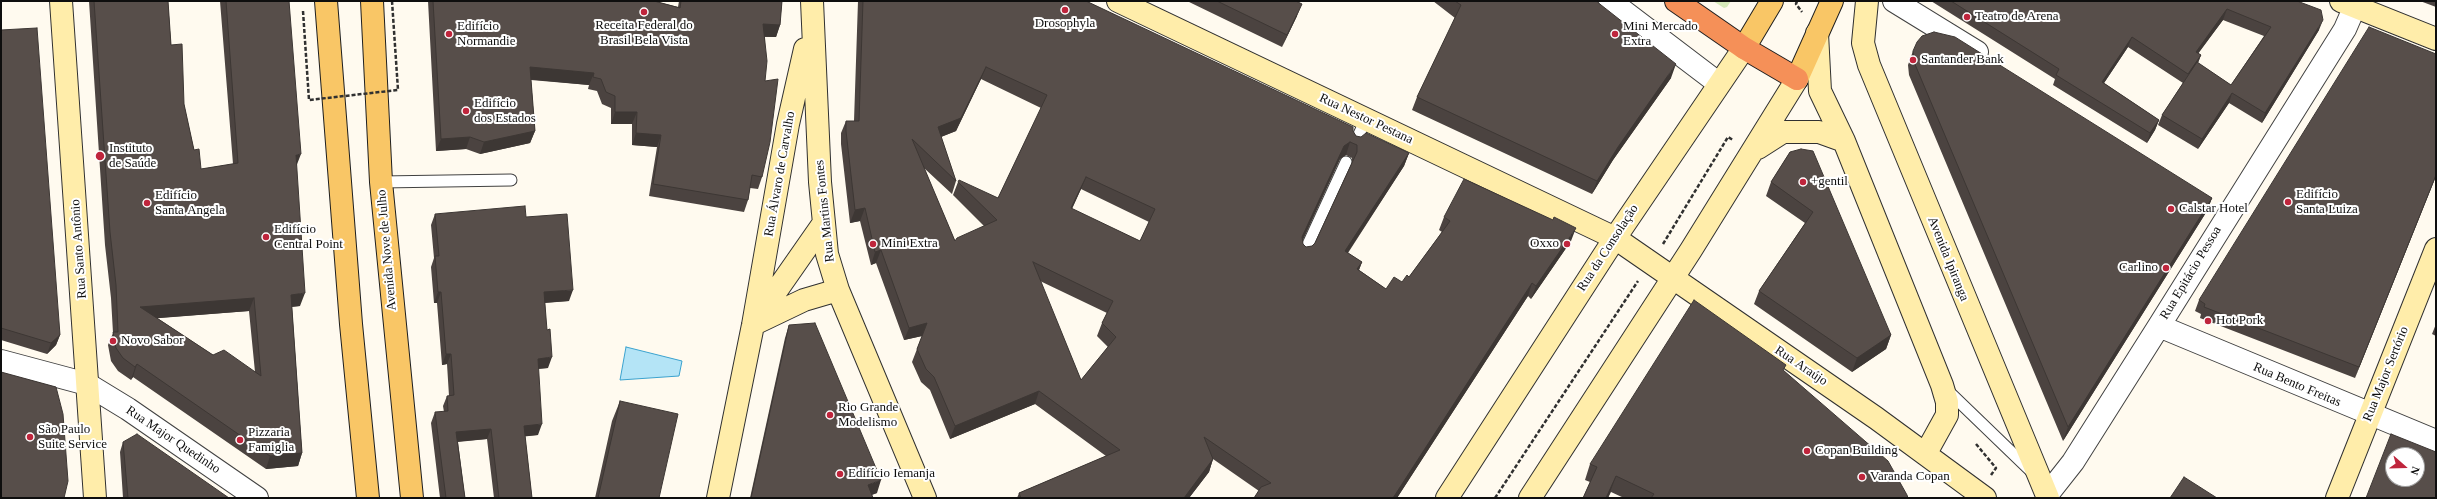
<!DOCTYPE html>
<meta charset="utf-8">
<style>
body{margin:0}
#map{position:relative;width:2437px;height:499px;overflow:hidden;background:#fffaef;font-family:"Times New Roman",serif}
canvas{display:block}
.frame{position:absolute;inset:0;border:2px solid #0e0e0e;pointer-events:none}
.north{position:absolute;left:2385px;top:447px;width:40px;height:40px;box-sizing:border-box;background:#fff;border:1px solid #9f9f9f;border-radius:50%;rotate:110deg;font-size:11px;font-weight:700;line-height:16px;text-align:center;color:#0e0e0e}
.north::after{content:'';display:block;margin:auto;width:14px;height:18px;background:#bf253c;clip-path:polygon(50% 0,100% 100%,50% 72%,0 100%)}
</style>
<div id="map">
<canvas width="2437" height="499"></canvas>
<div class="frame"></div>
<div class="north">N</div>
</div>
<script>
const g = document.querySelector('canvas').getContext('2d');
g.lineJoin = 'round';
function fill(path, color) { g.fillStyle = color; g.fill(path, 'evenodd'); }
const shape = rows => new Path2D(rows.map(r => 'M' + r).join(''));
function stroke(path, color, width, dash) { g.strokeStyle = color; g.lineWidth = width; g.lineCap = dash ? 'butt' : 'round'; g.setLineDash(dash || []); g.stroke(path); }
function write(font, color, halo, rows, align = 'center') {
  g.font = font + ' "Times New Roman",serif'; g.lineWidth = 4; g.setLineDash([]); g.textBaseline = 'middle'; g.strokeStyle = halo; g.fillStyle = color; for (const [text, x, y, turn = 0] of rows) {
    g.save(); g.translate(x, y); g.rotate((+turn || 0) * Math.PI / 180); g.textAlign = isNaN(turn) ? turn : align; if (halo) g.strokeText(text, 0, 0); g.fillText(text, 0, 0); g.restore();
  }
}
fill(shape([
 [1713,1,1731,1,1727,7,1724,8]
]), '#d7eab9');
const water = shape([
 [626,347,682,361,679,376,620,380,626,347]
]);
fill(water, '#b4e4f6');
stroke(water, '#3ba2ce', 1);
const lane = shape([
 [1355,143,1366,119],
 [381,182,511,180],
 [1304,253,1346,162],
 [1948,391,2032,472]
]);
const street = shape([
 [1610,1,1718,83],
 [1894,1,1977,52],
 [2159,326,2436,441],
 [1,361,87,384,128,409,257,498],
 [2047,495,2073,462,2159,326,2345,29,2355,6]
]);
const secondary = shape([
 [61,1,95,498],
 [812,1,820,182,827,254,838,290,925,498],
 [1118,1,1615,238,1876,418,1985,498],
 [1867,1,1863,43,1869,65,2048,498],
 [2341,1,2436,39],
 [1817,33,1820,91,1844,141,1942,385,1947,402,1947,415,1926,453],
 [1758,148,1783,132,1819,132,1844,141],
 [756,320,823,224],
 [756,323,804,300,838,290],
 [718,498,753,325,788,124,805,49],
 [1447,498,1615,238,1744,48],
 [1530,498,1691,250,1797,79],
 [2337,498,2436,249]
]);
const primary = shape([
 [326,1,351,324,368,498],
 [372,1,381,182,412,498],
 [1744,48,1772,1],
 [1797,79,1832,1]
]);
const highway = shape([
 [1676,1,1744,48,1797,79]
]);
stroke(lane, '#414141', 13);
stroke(street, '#414141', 24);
stroke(secondary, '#303030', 24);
stroke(primary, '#1f1f1f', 24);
stroke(highway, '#1f1f1f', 24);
stroke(shape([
 [1797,1,1796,4,1802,12],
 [1663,244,1728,137,1733,140],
 [1976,444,1996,468,1991,475],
 [1495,498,1638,281]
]), '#303030', 2.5, [4, 2]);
stroke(lane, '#fff', 11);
stroke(street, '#fff', 22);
stroke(secondary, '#ffedaa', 22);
stroke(primary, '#f9c666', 22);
stroke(highway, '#f59058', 22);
stroke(shape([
 [303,11,309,100,398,90,392,1]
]), '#303030', 2.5, [4, 2]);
fill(shape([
 [89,1,168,1,171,45,194,150,201,169,233,164,220,1,289,1,296,166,300,306,292,307,302,453,298,466,266,469,133,377,131,380,118,371,111,361,108,345,113,333,111,298,105,245],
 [249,311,255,372,213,355,157,318],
 [428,1,654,1,678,7,679,1,782,1,780,25,776,37,765,37,765,81,762,177,758,189,750,188,748,200,744,212,649,196,657,147,632,145,632,124,611,124,611,108,602,104,597,91,588,89,589,85,531,80,535,131,530,143,480,154,466,149,436,151],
 [858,1,1086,1,1353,131,1356,136,1409,153,1404,166,1348,253,1362,262,1359,270,1386,289,1402,282,1409,277,1442,232,1439,230,1444,217,1571,241,1531,299,1528,296,1397,498,1254,498,1259,491,1213,459,1209,472,1189,498,1017,498,1019,493,1106,456,1035,404,950,439,930,390,921,382,912,362,922,336,904,340,876,263,871,265,860,221,850,223,841,144,841,133,846,121,854,121],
 [981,79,1041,108,998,198,958,182,953,195,984,226,955,241,924,168,952,194,956,181,941,137,956,131],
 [1346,155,1352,158,1352,163,1315,243,1312,246,1306,247,1303,244,1303,240,1340,159],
 [1081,189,1149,222,1140,241,1072,209],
 [1040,281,1107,313,1102,323,1097,336,1108,347,1081,380],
 [1187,1,1296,1,1297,16,1282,47],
 [1433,1,1596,1,1671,78,1613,160,1592,194,1412,110,1417,97,1455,18],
 [1931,1,2297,1,2319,30,2262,123,2229,103,2198,149,2158,125,2162,115,2183,83,2128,47,2104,83,2159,120,2155,130,2147,143,2053,85,2055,79],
 [2223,20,2264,36,2231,85,2198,63,2201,55,2198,53],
 [2420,1,2436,1,2436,7],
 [1,30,60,335,56,345,47,354,1,340],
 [1913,51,2212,198,2207,211,2063,441,1909,75,1908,65],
 [1790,152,1891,335,1886,349,1852,372,1754,304,1759,291,1805,223,1766,196,1771,182],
 [2436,176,2355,378,2200,318,2201,314,2195,311,2199,300],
 [435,214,526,217,569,301,545,303,548,368,538,369,538,435,525,436,532,498,494,498,487,439,458,442,465,498,440,498,431,423,435,412,444,412,443,406,447,396,449,396,447,364,442,365,437,303,434,303,431,267,434,258,431,225],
 [2436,324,2436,336,2432,334],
 [789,325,877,493,872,495,873,498,750,498,785,338],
 [1784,371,1908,498,1624,498,1611,492,1608,498,1583,498,1590,482,1585,480,1590,464],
 [620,401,659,498,595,498,612,421],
 [123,442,229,498,123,498,120,452]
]), '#4b4340');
fill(shape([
 [1302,4,1297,16,1282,47,1287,35],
 [2227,9,2223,20,2192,62,2196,52],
 [2323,20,2319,30,2262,123,2265,113],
 [763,24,780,25,776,37,759,36],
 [2132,37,2128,47,2098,92,2102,82],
 [2201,55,2197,65,2188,74],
 [1676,64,1671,78,1613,160,1592,194,1597,181,1618,147],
 [530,67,594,73,589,85,526,79],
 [986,67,981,79,956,131,933,140,938,127],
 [2232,93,2229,103,2198,149,2202,139],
 [615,112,637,112,632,124,611,124],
 [2159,120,2155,130,2147,143,2150,133],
 [535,131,530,143,480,154,484,142],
 [636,133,661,135,657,147,632,145],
 [470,137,466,149,436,151,441,139],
 [1350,142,1346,155,1340,159,1298,250,1302,237,1344,146],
 [1409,153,1404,166,1340,264,1345,251],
 [301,154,296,167,296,155],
 [2436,175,2436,176,2355,378,2359,367],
 [1086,177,1081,189,1066,221,1071,208],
 [2212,198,2207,211,2063,441,2068,427],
 [865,208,860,221,850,223,855,210],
 [1576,228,1571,241,1531,299,1536,286],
 [881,250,876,263,871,265,875,252],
 [1362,262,1357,275,1357,269],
 [1532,283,1528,296,1397,498,1393,498],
 [573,290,569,301,540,303,544,292],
 [438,292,441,292,437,303,434,303],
 [305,293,300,306,287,307,291,295],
 [254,298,249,311,135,320,140,307],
 [927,323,922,336,904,340,909,328],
 [60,335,56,345,47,354,51,343],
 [1891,335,1886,349,1852,372,1857,358],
 [446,354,451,354,447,364,442,365],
 [552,357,548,368,534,369,538,359],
 [137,364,133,377,131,380,135,367],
 [1039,391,1035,404,950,439,955,426],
 [542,424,538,435,520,437,524,426],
 [491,429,487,439,452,442,456,432],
 [302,453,298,466,266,469,270,456],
 [1213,459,1209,472,1189,498,1184,498],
 [1616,476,1608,498,1606,498],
 [881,480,877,493,863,497,868,485]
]), '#3d3734');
const building = shape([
 [94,1,168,1,171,45,182,44,184,104,194,150,199,149,201,169,238,163,226,1,289,1,301,154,296,155,305,293,291,295,302,453,270,456,137,364,135,367,123,358,116,348,113,332,118,332,116,285,110,232,94,1],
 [254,298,261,376,224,350,213,355,140,307,254,298],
 [433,1,654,1,680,8,681,1,782,1,780,25,763,24,767,61,765,81,778,79,770,142,762,177,752,175,748,200,653,184,661,135,636,133,637,112,615,112,615,96,606,92,601,79,593,77,594,73,530,67,535,131,484,142,470,137,441,139,433,1],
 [863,1,1086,1,1353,127,1353,131,1356,136,1361,137,1366,133,1409,153,1345,251,1362,262,1357,269,1386,289,1394,277,1402,282,1407,275,1409,277,1437,239,1450,221,1444,217,1464,179,1553,220,1554,217,1576,228,1536,286,1532,283,1393,498,1254,498,1261,487,1271,483,1204,437,1213,459,1184,498,1021,498,1019,493,1120,450,1039,391,955,426,934,377,926,369,917,349,927,323,909,328,881,250,875,252,865,208,855,210,846,131,846,121,859,121,863,1],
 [986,67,1047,95,998,198,959,180,958,182,997,220,957,238,955,241,912,139,956,181,938,127,961,118,986,67],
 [1350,142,1357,145,1357,152,1315,243,1312,246,1306,247,1303,244,1302,237,1344,146,1350,142],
 [1086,177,1155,209,1140,241,1071,208,1086,177],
 [1033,262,1113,301,1102,323,1116,337,1081,380,1033,262],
 [1217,1,1296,1,1302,4,1287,35,1217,1],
 [1455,1,1596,1,1676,64,1618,147,1597,181,1417,97,1461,5,1455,1],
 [1951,1,2297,1,2321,10,2323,20,2265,113,2232,93,2202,139,2162,115,2197,62,2231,85,2271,27,2227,9,2196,52,2201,55,2188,74,2132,37,2102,82,2159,120,2150,133,2056,75,2059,69,1951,1],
 [2369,27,2436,54,2436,175,2359,367,2204,307,2205,304,2199,300,2369,27],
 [37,28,60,335,51,343,1,328,1,30,37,28],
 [1934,32,1955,37,2212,198,2068,427,1914,62,1913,51,1917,42,1922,36,1934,32],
 [1801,149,1813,151,1891,335,1857,358,1759,291,1813,212,1771,182,1790,152,1801,149],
 [525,206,526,217,567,214,573,290,544,292,547,330,550,329,552,357,538,359,542,424,524,426,532,498,499,498,491,429,456,432,465,498,446,498,435,412,448,411,447,396,454,395,451,354,446,354,441,292,438,292,435,256,439,256,435,214,525,206],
 [1694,300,1786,365,1783,370,1888,461,1907,495,1908,498,1651,498,1654,494,1616,476,1606,498,1583,498,1597,467,1590,464,1694,300],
 [815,323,881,480,868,485,873,498,751,498,789,325,815,323],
 [1,372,56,387,63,414,68,481,64,498,1,498,1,372],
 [620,401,678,414,659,498,598,498,620,401],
 [137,434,229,498,128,498,123,442,137,434],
 [2391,434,2436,452,2436,498,2366,498,2391,434],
 [2393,455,2417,455,2417,479,2393,479,2393,455],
 [2184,477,2217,498,2170,498,2184,477]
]);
fill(building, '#574e4a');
stroke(building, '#3d3734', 1);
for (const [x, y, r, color] of [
 [1065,10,4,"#bf253c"],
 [644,12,4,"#bf253c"],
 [1967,17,4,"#bf253c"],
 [449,34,4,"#bf253c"],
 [1615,34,4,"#bf253c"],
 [1913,60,4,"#bf253c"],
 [466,111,4,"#bf253c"],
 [100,156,5,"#bf253c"],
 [1803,182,4,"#bf253c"],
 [2288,202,4,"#bf253c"],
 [147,203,4,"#bf253c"],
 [2171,209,4,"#bf253c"],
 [266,237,4,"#bf253c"],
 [873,244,4,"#bf253c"],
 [1567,244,4,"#bf253c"],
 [2166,268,4,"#bf253c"],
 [2208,321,4,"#bf253c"],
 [113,341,4,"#bf253c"],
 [830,415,4,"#bf253c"],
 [30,437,4,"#bf253c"],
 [240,440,4,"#bf253c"],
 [1807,451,4,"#bf253c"],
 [840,474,4,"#bf253c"],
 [1862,477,4,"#bf253c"]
]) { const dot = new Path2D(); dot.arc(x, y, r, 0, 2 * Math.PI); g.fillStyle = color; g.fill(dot); stroke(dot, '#fff', 1.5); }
write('13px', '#0e0e0e', '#fff', [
 ["Teatro de Arena",1975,17],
 ["Drosophyla",1065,24,"center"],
 ["Receita Federal do",644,26,"center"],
 ["Brasil Bela Vista",644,41,"center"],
 ["Edifício",457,27],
 ["Normandie",457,42],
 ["Mini Mercado",1623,27],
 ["Extra",1623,42],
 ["Santander Bank",1921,60],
 ["Edifício",474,104],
 ["dos Estados",474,119],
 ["Instituto",109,149],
 ["de Saúde",109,164],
 ["+gentil",1811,182],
 ["Edifício",2296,195],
 ["Santa Luiza",2296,210],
 ["Edifício",155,196],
 ["Santa Angela",155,211],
 ["Calstar Hotel",2179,209],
 ["Edifício",274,230],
 ["Central Point",274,245],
 ["Mini Extra",881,244],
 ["Oxxo",1559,244,"right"],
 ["Carlino",2158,268,"right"],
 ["Hot Pork",2216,321],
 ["Novo Sabor",121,341],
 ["Rio Grande",838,408],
 ["Modelismo",838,423],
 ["São Paulo",38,430],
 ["Suite Service",38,445],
 ["Pizzaria",248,433],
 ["Famiglia",248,448],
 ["Copan Building",1815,451],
 ["Edifício Iemanja",848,474],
 ["Varanda Copan",1870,477]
], 'left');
write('13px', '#0e0e0e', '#fff', [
 ["Rua Nestor Pestana",1366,119,25],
 ["Rua Álvaro de Carvalho",780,174,-80],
 ["Rua Martins Fontes",825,211,-96],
 ["Rua da Consolação",1608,248,-57],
 ["Rua Santo Antônio",79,249,-94],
 ["Avenida Nove de Julho",387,250,-95],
 ["Avenida Ipiranga",1948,259,68],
 ["Rua Epitácio Pessoa",2191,273,-59],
 ["Rua Araújo",1801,366,34],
 ["Rua Major Sertório",2386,374,-68],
 ["Rua Bento Freitas",2297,385,23],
 ["Rua Major Quedinho",173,440,34]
]);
</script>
